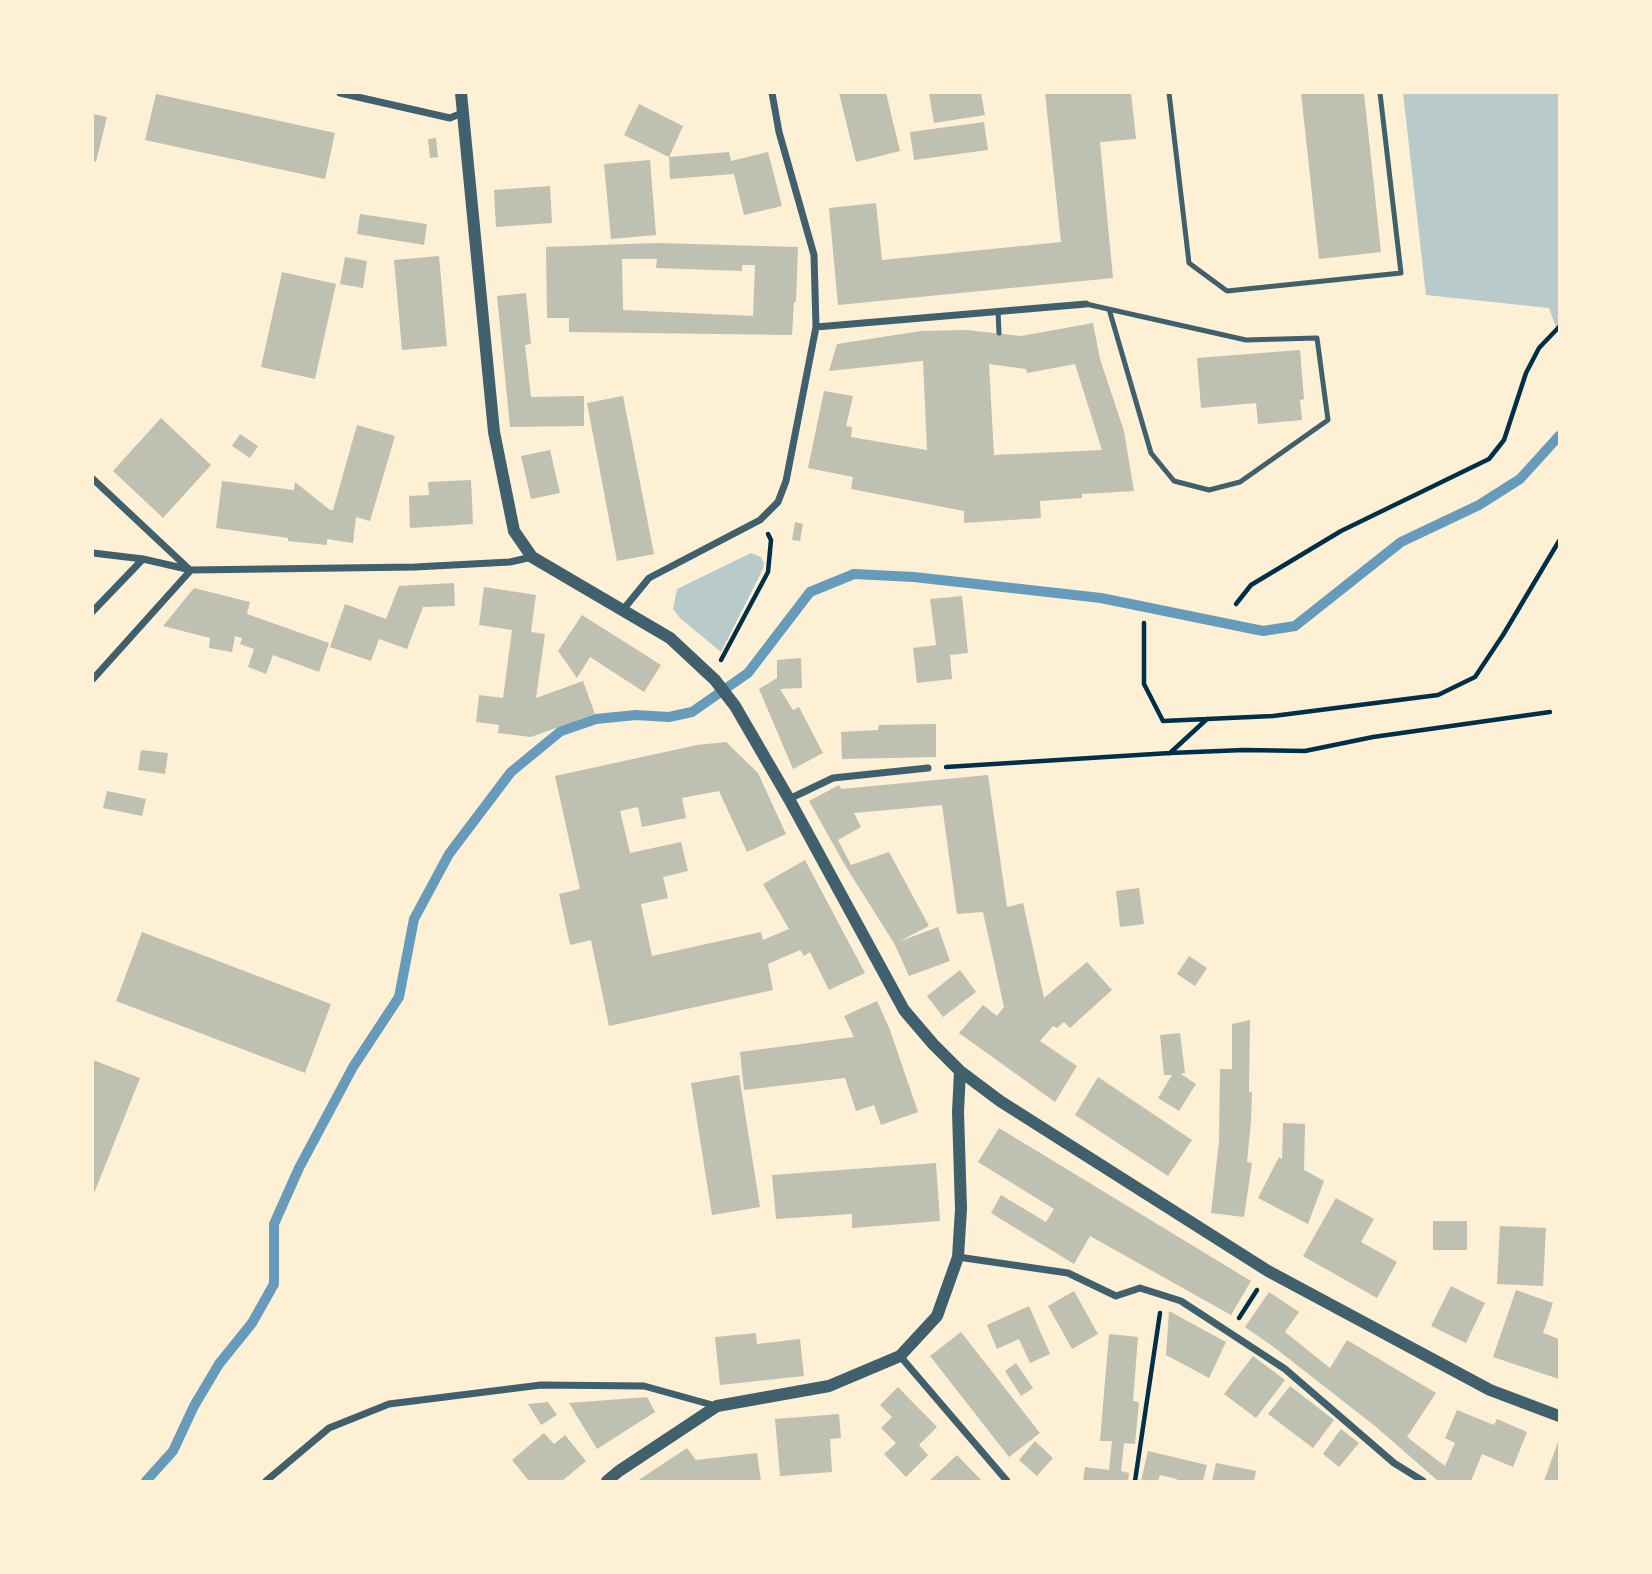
<!DOCTYPE html>
<style>
body{margin:0}
#map{position:relative;width:1652px;height:1574px;overflow:hidden;background:#fdf0d5;font-family:"Fira Sans",sans-serif}
canvas{display:block}
.frame{position:absolute;inset:0;border:94px solid #fdf0d5;pointer-events:none}
</style>
<div id="map">
<canvas width="1652" height="1574"></canvas>
<div class="frame"></div>
</div>
<script>
const g = document.querySelector('canvas').getContext('2d');
g.lineJoin = 'round';
function fill(path, color) { g.fillStyle = color; g.fill(path, 'evenodd'); }
const shape = rows => new Path2D(rows.map(r => 'M' + r).join(''));
function stroke(path, color, width, dash) { g.strokeStyle = color; g.lineWidth = width; g.lineCap = dash ? 'butt' : 'round'; g.setLineDash(dash || []); g.stroke(path); }
fill(shape([
 [1403,93,1559,93,1559,336,1549,308,1426,295],
 [751,553,761,557,764,563,763,569,721,652,680,618,673,609,677,589]
]), '#b9caca');
stroke(shape([
 [146,1481,173,1451,194,1406,219,1364,252,1323,274,1284,274,1224,299,1168,353,1067,399,997,414,919,449,854,511,772,561,731,596,719,636,715,669,717,692,712,748,673,810,592,854,574,914,577,1101,598,1263,631,1295,626,1401,542,1479,505,1520,479,1559,436]
]), '#669bbc', 10);
fill(shape([
 [839,93,886,93,900,151,856,162],
 [929,93,981,93,985,115,934,123],
 [1045,93,1131,93,1136,139,1100,142,1113,278,838,305,829,208,876,203,882,260,1061,242],
 [1301,93,1364,93,1381,252,1319,259],
 [156,94,335,133,325,179,145,140],
 [639,104,683,126,669,157,729,152,731,161,768,152,782,206,744,215,734,174,670,179,669,157,624,135],
 [93,114,107,117,96,162,93,161],
 [984,122,988,150,914,160,910,132],
 [436,138,438,157,430,158,428,139],
 [650,160,656,235,611,239,604,164],
 [550,186,552,223,496,227,494,190],
 [360,214,427,224,424,245,357,234],
 [657,243,798,247,796,302,794,302,792,335,569,332,569,318,547,318,546,247],
 [622,259,657,259,656,268,742,271,742,265,755,265,753,316,623,310],
 [439,256,447,346,402,350,394,260],
 [345,257,367,261,363,288,340,284],
 [282,272,336,284,315,379,261,367],
 [526,293,531,344,525,345,531,397,584,396,584,426,510,427,497,296],
 [1093,323,1100,359,1124,431,1134,491,1082,494,1082,498,1040,501,1041,518,964,523,964,511,851,489,853,477,808,468,824,391,853,396,846,426,852,427,851,437,927,450,923,361,829,371,837,344,921,331,966,330,1021,336],
 [989,364,1026,369,1027,373,1075,364,1102,450,994,455],
 [1300,350,1304,399,1300,400,1302,420,1258,424,1256,403,1201,408,1197,358],
 [623,396,654,554,617,561,587,403],
 [161,418,211,465,163,518,113,471],
 [357,425,395,436,370,521,356,517,353,543,327,539,327,545,288,541,288,538,216,528,222,481,294,490,295,482,330,510,333,510],
 [240,434,258,446,250,458,232,446],
 [550,450,560,493,531,499,521,456],
 [471,480,473,524,410,528,409,496,429,495,428,482],
 [795,522,803,524,800,541,792,540],
 [454,583,455,606,423,607,407,649,379,639,371,661,330,647,345,604,386,619,399,586],
 [484,587,536,595,531,632,545,634,536,698,583,681,595,714,531,737,498,733,499,725,476,722,479,695,503,698,512,630,479,625],
 [194,588,250,602,247,614,329,643,319,672,273,655,266,674,248,667,254,649,240,644,242,638,235,636,232,652,209,648,210,638,163,626],
 [962,596,968,653,950,655,952,679,917,683,913,648,936,645,930,599],
 [582,615,661,665,644,692,590,657,577,678,558,651],
 [801,658,802,688,780,689,793,710,799,707,823,753,793,769,759,689,777,678,777,660],
 [936,724,936,757,842,759,841,732,878,730,879,725],
 [726,742,758,773,786,834,747,852,719,791,682,798,686,818,642,827,638,807,620,811,630,853,681,842,688,871,663,877,668,898,641,904,652,956,761,932,763,940,789,929,763,884,805,860,865,973,829,990,810,952,804,956,800,950,768,964,773,990,609,1026,591,940,570,945,559,894,580,889,555,776,697,745],
 [141,750,168,753,165,774,138,770],
 [988,775,1007,907,1023,903,1044,998,1087,962,1112,990,1070,1028,1064,1022,1057,1028,1053,1026,1040,1041,1077,1066,1055,1102,959,1033,983,1005,997,1016,1004,1007,983,912,957,914,942,805,854,813,861,827,838,840,851,865,889,852,929,926,898,942,938,927,950,961,909,976,894,943,846,867,809,801,839,785,841,789],
 [107,791,146,799,142,816,103,808],
 [1139,888,1144,924,1120,927,1116,891],
 [142,932,331,1004,305,1073,116,1001],
 [1189,956,1207,968,1195,986,1177,974],
 [960,970,976,992,943,1017,927,996],
 [877,1001,890,1030,918,1112,881,1125,874,1105,856,1111,845,1078,744,1090,740,1052,854,1037,844,1016],
 [1250,1020,1249,1092,1252,1092,1251,1121,1247,1162,1252,1163,1244,1217,1211,1213,1219,1141,1220,1069,1232,1069,1232,1024],
 [1180,1033,1185,1073,1181,1074,1196,1084,1179,1111,1158,1098,1172,1075,1164,1075,1160,1035],
 [93,1060,140,1078,93,1196],
 [739,1075,760,1207,712,1215,691,1083],
 [1098,1077,1192,1140,1168,1176,1075,1115],
 [1283,1123,1305,1124,1304,1170,1324,1181,1308,1224,1258,1198,1279,1157,1282,1159],
 [999,1128,1251,1281,1231,1315,1090,1236,1074,1264,991,1213,1001,1195,1046,1222,1054,1209,978,1162],
 [936,1163,940,1221,852,1228,852,1214,776,1219,772,1175],
 [1336,1198,1374,1219,1361,1242,1397,1262,1377,1298,1303,1256],
 [1433,1221,1467,1221,1467,1250,1433,1250],
 [1500,1226,1546,1228,1543,1286,1497,1284],
 [1451,1286,1485,1303,1466,1343,1431,1326],
 [1516,1290,1553,1303,1543,1333,1559,1339,1559,1379,1493,1357],
 [1074,1291,1098,1334,1072,1349,1048,1306],
 [1269,1292,1299,1312,1285,1332,1330,1368,1347,1340,1436,1393,1407,1437,1445,1466,1455,1443,1445,1438,1457,1410,1494,1425,1497,1419,1527,1432,1513,1467,1482,1454,1471,1481,1438,1481,1375,1426,1275,1348,1245,1327],
 [1029,1306,1050,1354,1030,1363,1019,1339,997,1349,987,1325],
 [1169,1311,1226,1342,1209,1378,1166,1355],
 [961,1332,1040,1433,1009,1457,930,1356],
 [756,1333,757,1344,800,1339,804,1376,720,1385,715,1337],
 [1109,1334,1138,1337,1133,1401,1139,1402,1135,1444,1124,1443,1121,1471,1129,1473,1128,1481,1083,1481,1085,1467,1109,1470,1112,1441,1100,1441],
 [1253,1356,1285,1380,1256,1418,1224,1394],
 [1016,1363,1033,1388,1021,1396,1005,1371],
 [1290,1386,1334,1420,1313,1448,1268,1414],
 [898,1387,937,1427,919,1445,928,1455,906,1477,884,1454,896,1443,881,1428,892,1417,880,1405],
 [647,1397,655,1412,597,1449,569,1403],
 [548,1402,557,1415,541,1425,528,1404],
 [839,1414,841,1438,830,1439,832,1472,780,1476,775,1419],
 [1341,1429,1359,1443,1339,1467,1323,1454],
 [544,1433,554,1444,565,1435,586,1461,562,1481,529,1481,512,1460],
 [1559,1439,1559,1481,1544,1481],
 [1035,1441,1053,1458,1037,1476,1019,1460],
 [687,1448,696,1460,757,1453,761,1481,637,1481],
 [1148,1451,1207,1465,1203,1481,1176,1481,1177,1479,1160,1475,1158,1481,1141,1481],
 [957,1455,982,1481,929,1481,940,1471],
 [1216,1463,1256,1471,1254,1481,1212,1481]
]), '#bec0b2');
stroke(shape([
 [1236,604,1251,585,1341,531,1489,459,1504,440,1526,373,1539,348,1559,327],
 [1144,623,1144,684,1163,721,1273,716,1438,695,1475,677,1503,635,1559,541],
 [721,660,768,572,771,540,768,534],
 [1170,753,1207,719],
 [946,767,1170,753,1244,750,1305,751,1373,737,1550,712],
 [1239,1318,1257,1290],
 [1135,1481,1160,1313]
]), '#003049', 4.5);
stroke(shape([
 [1169,93,1189,263,1227,291,1401,273,1380,93],
 [1086,304,1246,340,1317,338,1328,420,1240,482,1209,490,1174,481,1151,453,1109,309],
 [998,311,999,333]
]), '#3f606c', 5);
stroke(shape([
 [340,93,450,118,462,113],
 [816,327,1086,304],
 [93,479,190,570],
 [93,553,143,559,191,570,415,567,510,562,532,557],
 [93,611,143,559],
 [622,611,649,578,760,520,778,502,786,481,816,327,814,255,779,132,772,93],
 [93,679,191,570],
 [789,799,833,778,928,768],
 [958,1257,1068,1273,1116,1296,1140,1288,1181,1301,1285,1369,1394,1463,1423,1481],
 [900,1356,1007,1481],
 [266,1481,329,1428,389,1404,541,1385,644,1386,716,1406]
]), '#3f606c', 7);
stroke(shape([
 [461,93,494,432,514,531,532,557,670,638,715,680,735,706,789,799,904,1010,933,1044,960,1071,1000,1101,1268,1271,1490,1390,1559,1416],
 [607,1481,619,1471,717,1406,829,1386,900,1356,937,1316,958,1257,961,1209,958,1112,960,1071]
]), '#3f606c', 12);
</script>
